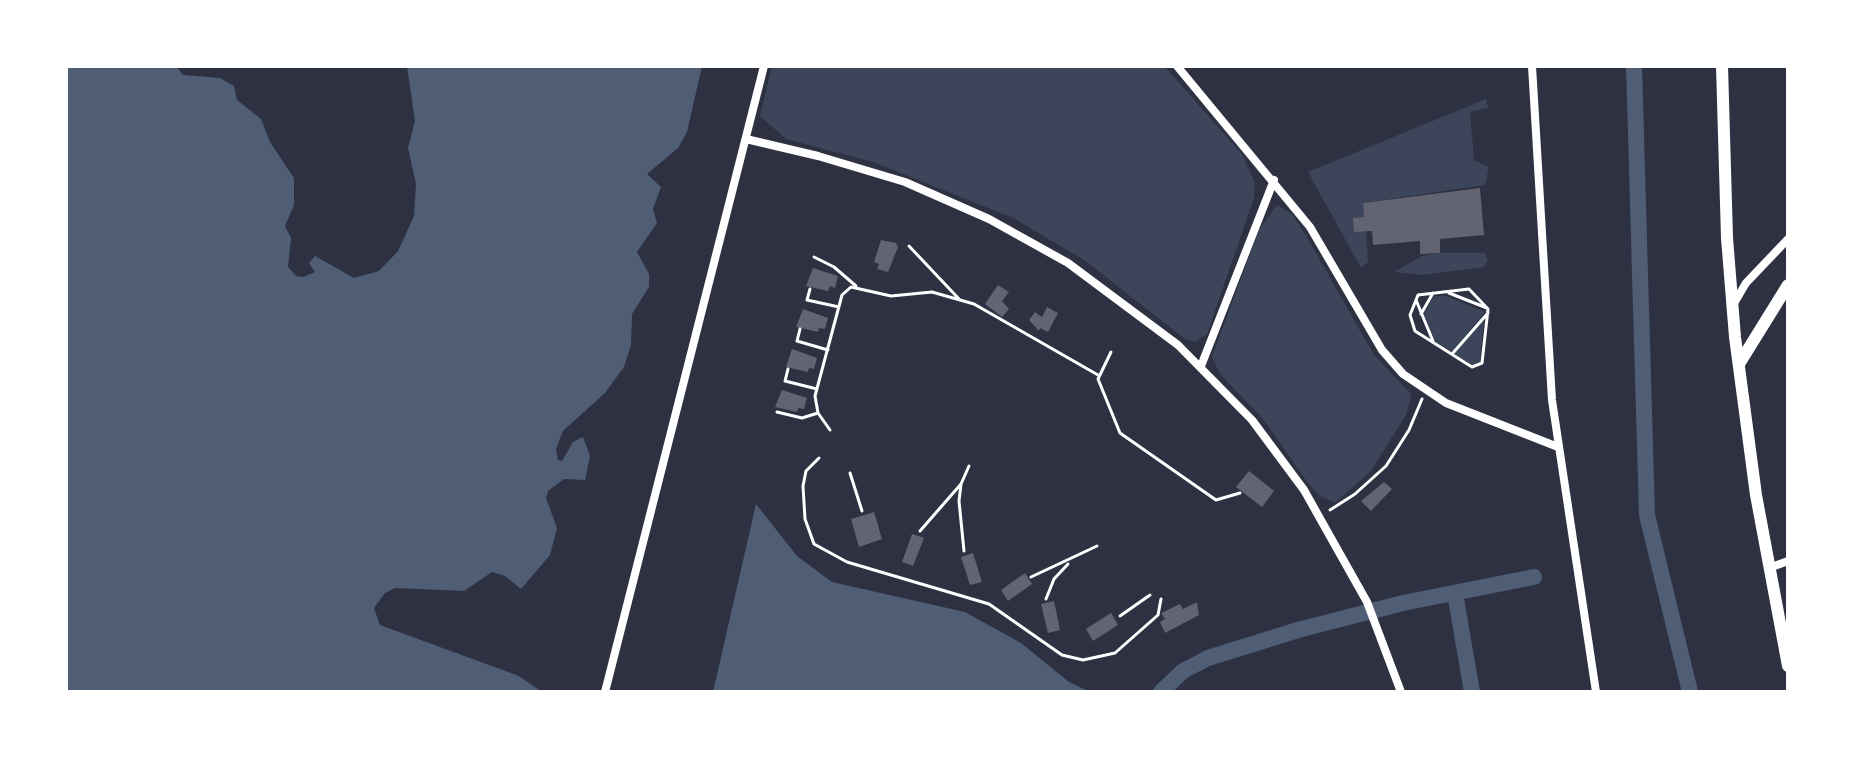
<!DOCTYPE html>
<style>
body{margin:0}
#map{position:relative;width:1854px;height:758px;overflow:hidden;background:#2d3142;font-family:Overpass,sans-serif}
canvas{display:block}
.frame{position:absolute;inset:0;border:68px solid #fff;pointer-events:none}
</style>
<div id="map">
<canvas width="1854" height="758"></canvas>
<div class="frame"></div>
</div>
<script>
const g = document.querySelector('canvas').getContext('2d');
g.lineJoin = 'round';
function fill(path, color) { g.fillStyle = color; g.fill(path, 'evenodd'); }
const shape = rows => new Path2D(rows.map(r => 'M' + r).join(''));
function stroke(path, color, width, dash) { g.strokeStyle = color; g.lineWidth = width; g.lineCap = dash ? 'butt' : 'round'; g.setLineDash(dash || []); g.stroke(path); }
fill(shape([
 [772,66,1164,66,1242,154,1255,183,1254,198,1207,334,1195,342,1185,339,1084,260,1013,218,873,162,786,139,760,116],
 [1486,99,1488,108,1470,112,1474,160,1489,167,1485,185,1363,203,1364,217,1353,218,1366,231,1368,262,1361,268,1308,172],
 [1277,205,1292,214,1305,234,1374,355,1411,394,1407,413,1371,471,1335,503,1320,496,1307,482,1264,420,1220,374,1212,357,1259,230],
 [1440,253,1485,253,1488,260,1484,267,1423,275,1394,272,1422,256],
 [1434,296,1446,296,1485,312,1452,352,1435,341,1424,314],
 [1484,320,1480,361,1473,365,1453,353]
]), '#3c4559');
fill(shape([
 [66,66,176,66,183,75,220,78,234,86,237,100,261,119,270,142,294,178,294,205,285,226,291,238,288,267,296,276,303,277,315,272,309,263,315,256,354,278,379,271,398,251,414,216,416,184,408,148,415,121,407,66,702,66,687,132,678,148,647,174,661,187,653,209,657,223,637,252,649,274,649,287,632,314,631,345,624,367,605,393,563,431,556,449,558,460,562,461,573,442,583,437,590,456,585,480,564,479,548,491,546,498,557,528,550,555,521,589,505,576,492,572,464,591,395,588,385,593,374,608,380,625,519,676,542,692,66,692],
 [756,504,797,556,832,582,965,612,1021,643,1069,682,1090,692,713,692]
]), '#4f5d75');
stroke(shape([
 [1634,66,1647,515,1690,692],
 [1455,593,1472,692],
 [1161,692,1183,671,1208,658,1298,630,1403,603,1534,577]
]), '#4f5d75', 16);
fill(shape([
 [1480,188,1484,235,1440,239,1440,253,1420,254,1420,241,1373,245,1372,231,1354,232,1353,218,1364,217,1363,203],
 [881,240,896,243,898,247,888,272,877,269,879,264,874,262],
 [813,268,838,276,835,288,830,286,828,291,806,286],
 [998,285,1009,292,1002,301,1009,309,1002,317,985,304],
 [1047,307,1058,313,1048,332,1040,328,1039,331,1029,320,1035,312,1042,317],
 [803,309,828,318,825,329,819,328,818,332,796,327],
 [792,349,817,358,814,369,809,368,808,372,786,367],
 [782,390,807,398,804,409,798,408,797,412,775,407],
 [1249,471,1274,491,1262,507,1236,487],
 [1384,482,1392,489,1371,511,1361,501],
 [874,512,882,539,859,547,851,519],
 [912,534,924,538,913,566,902,562],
 [973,553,982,582,970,585,961,557],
 [1025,573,1032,584,1008,601,1001,590],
 [1054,601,1060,630,1048,633,1041,604],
 [1197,602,1199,615,1165,633,1160,622,1165,619,1161,613,1180,604,1183,609],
 [1111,613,1118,625,1093,641,1086,629]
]), '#626471');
stroke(shape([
 [909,246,959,299],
 [814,257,834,267,856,286],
 [810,289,807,300,839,307],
 [1469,289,1488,309,1482,363,1472,367,1415,331,1410,315,1418,295,1469,289],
 [1449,293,1487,308],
 [1416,300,1433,341],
 [1421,314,1433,293],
 [800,329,797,341,828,350],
 [1111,352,1098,379,1120,433,1216,500,1240,493],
 [1452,354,1488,313],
 [788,369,785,381,817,389],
 [777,412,802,418,818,413],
 [830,430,818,413,815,396,842,295,851,287,891,296,932,292,974,304,1098,375],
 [819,458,806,471,803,486,805,519,814,544,847,562,989,604,1062,655,1083,660,1115,653,1158,615,1161,599],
 [850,473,862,511],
 [1330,510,1355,494,1386,466,1409,430,1422,399],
 [920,531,961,484],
 [964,551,959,501,961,484,969,466],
 [1031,577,1097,546],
 [1046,599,1054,579,1068,564],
 [1120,616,1150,595]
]), '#fff', 3);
stroke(shape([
 [1177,66,1310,227,1382,350,1403,374,1446,403,1558,447],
 [1532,66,1552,400,1596,692],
 [746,139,818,156,905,182,989,219,1068,263,1178,345,1252,420,1304,490,1367,602,1401,692],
 [1733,305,1746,283,1788,239],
 [1201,366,1274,180],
 [1769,568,1788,561],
 [605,692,764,66]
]), '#fff', 8);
stroke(shape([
 [1722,66,1727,238,1735,337,1756,495,1788,666],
 [1739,364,1788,285]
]), '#fff', 12);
</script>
